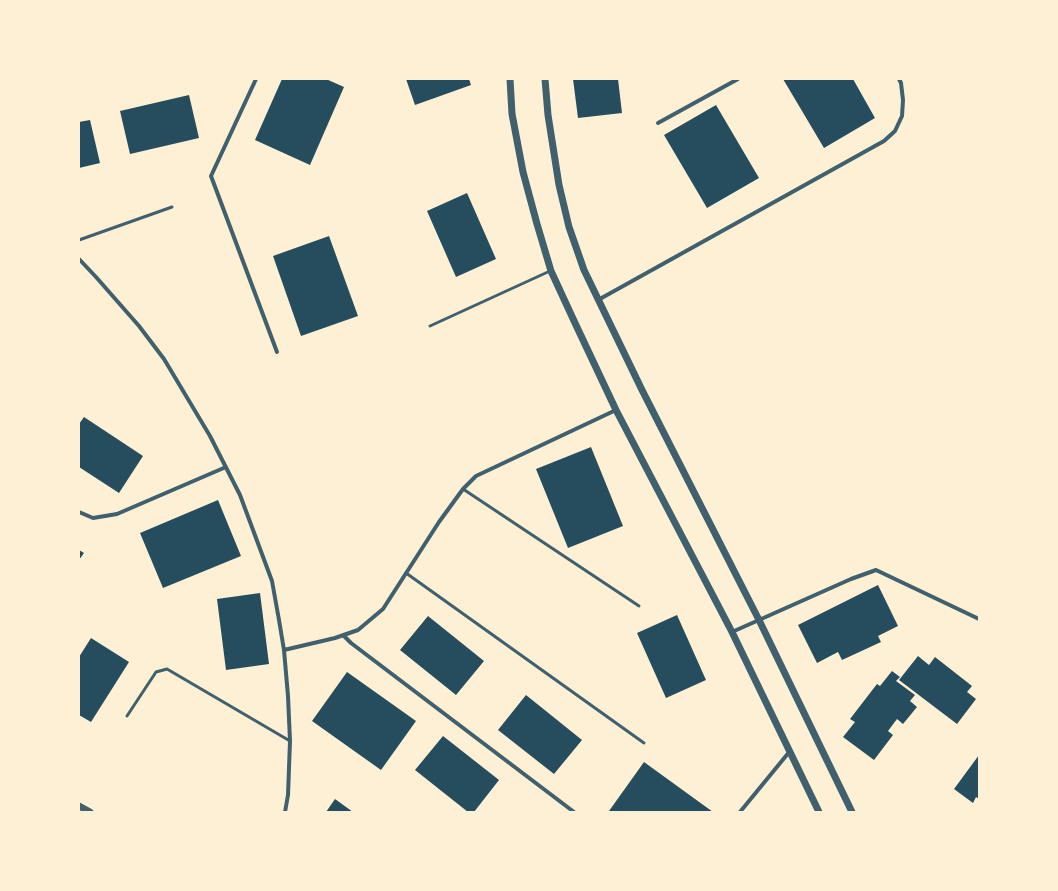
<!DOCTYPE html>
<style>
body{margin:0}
#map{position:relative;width:1058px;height:891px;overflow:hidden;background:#fdf0d5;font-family:Helvetica,sans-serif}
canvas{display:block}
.frame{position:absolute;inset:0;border:80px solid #fdf0d5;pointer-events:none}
</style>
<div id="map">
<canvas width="1058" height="891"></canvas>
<div class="frame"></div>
</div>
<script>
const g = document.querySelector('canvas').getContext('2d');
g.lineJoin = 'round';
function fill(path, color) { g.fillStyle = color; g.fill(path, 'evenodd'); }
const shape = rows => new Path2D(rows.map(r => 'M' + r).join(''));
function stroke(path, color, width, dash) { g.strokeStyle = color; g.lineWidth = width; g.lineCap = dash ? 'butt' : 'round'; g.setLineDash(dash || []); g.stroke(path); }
fill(shape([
 [282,79,326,79,344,87,310,165,255,140],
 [406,79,469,79,471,85,415,105],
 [573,79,618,79,622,113,578,118],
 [783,79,853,79,875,118,824,148],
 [189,95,199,138,130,154,120,111],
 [716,105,759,178,707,208,664,135],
 [90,120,100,163,79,168,79,122],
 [467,193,496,259,456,277,427,211],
 [329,236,358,316,301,336,273,256],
 [84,417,143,456,119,493,79,467,79,424],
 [591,447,623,526,568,548,536,469],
 [218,500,241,556,163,588,140,533],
 [79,550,84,553,79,560],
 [878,585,898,626,878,636,881,642,842,660,838,652,817,663,798,625],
 [260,593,269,664,226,670,217,599],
 [677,615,706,680,666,698,637,633],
 [428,616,484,661,456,695,400,650],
 [91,638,129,662,91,722,79,715,79,657],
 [918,656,929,665,935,657,972,686,967,692,976,699,957,724,899,680],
 [892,671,900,677,896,681,915,695,910,701,917,707,903,724,897,719,888,731,893,735,874,760,843,737,855,722,850,719,877,684,880,686],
 [347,672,416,721,381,770,312,721],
 [526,695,582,740,554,774,498,730],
 [443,736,499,780,474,812,468,812,415,770],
 [979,755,979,799,976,797,973,803,954,789],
 [644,762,713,812,610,812,609,811],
 [335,799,353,812,326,812]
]), '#264d5e');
stroke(shape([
 [79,240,172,207],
 [430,326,550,271],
 [463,489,639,606],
 [406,573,644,743],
 [127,716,156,672,167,669,290,741]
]), '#3f606c', 3);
stroke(shape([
 [256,79,211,176,277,352],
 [658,123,738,79],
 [79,259,96,277,139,326,164,359,210,436,240,495,272,581,279,620,284,650,288,696,290,741,288,795,285,812],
 [598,300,884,141,895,131,902,116,903,100,901,83,899,79],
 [79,512,93,518,117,514,226,467],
 [732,632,851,579,876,570,979,619],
 [343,635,351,643,574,812],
 [284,650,335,638,358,630,383,609,439,522,463,489,476,476,616,410],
 [740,812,790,751]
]), '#3f606c', 4);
stroke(shape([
 [510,79,512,114,523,172,537,224,551,271,575,323,616,410,732,632,819,812],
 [545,79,548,115,559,185,569,227,584,270,642,390,759,620,852,812],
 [79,806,90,812]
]), '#3f606c', 7);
</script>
